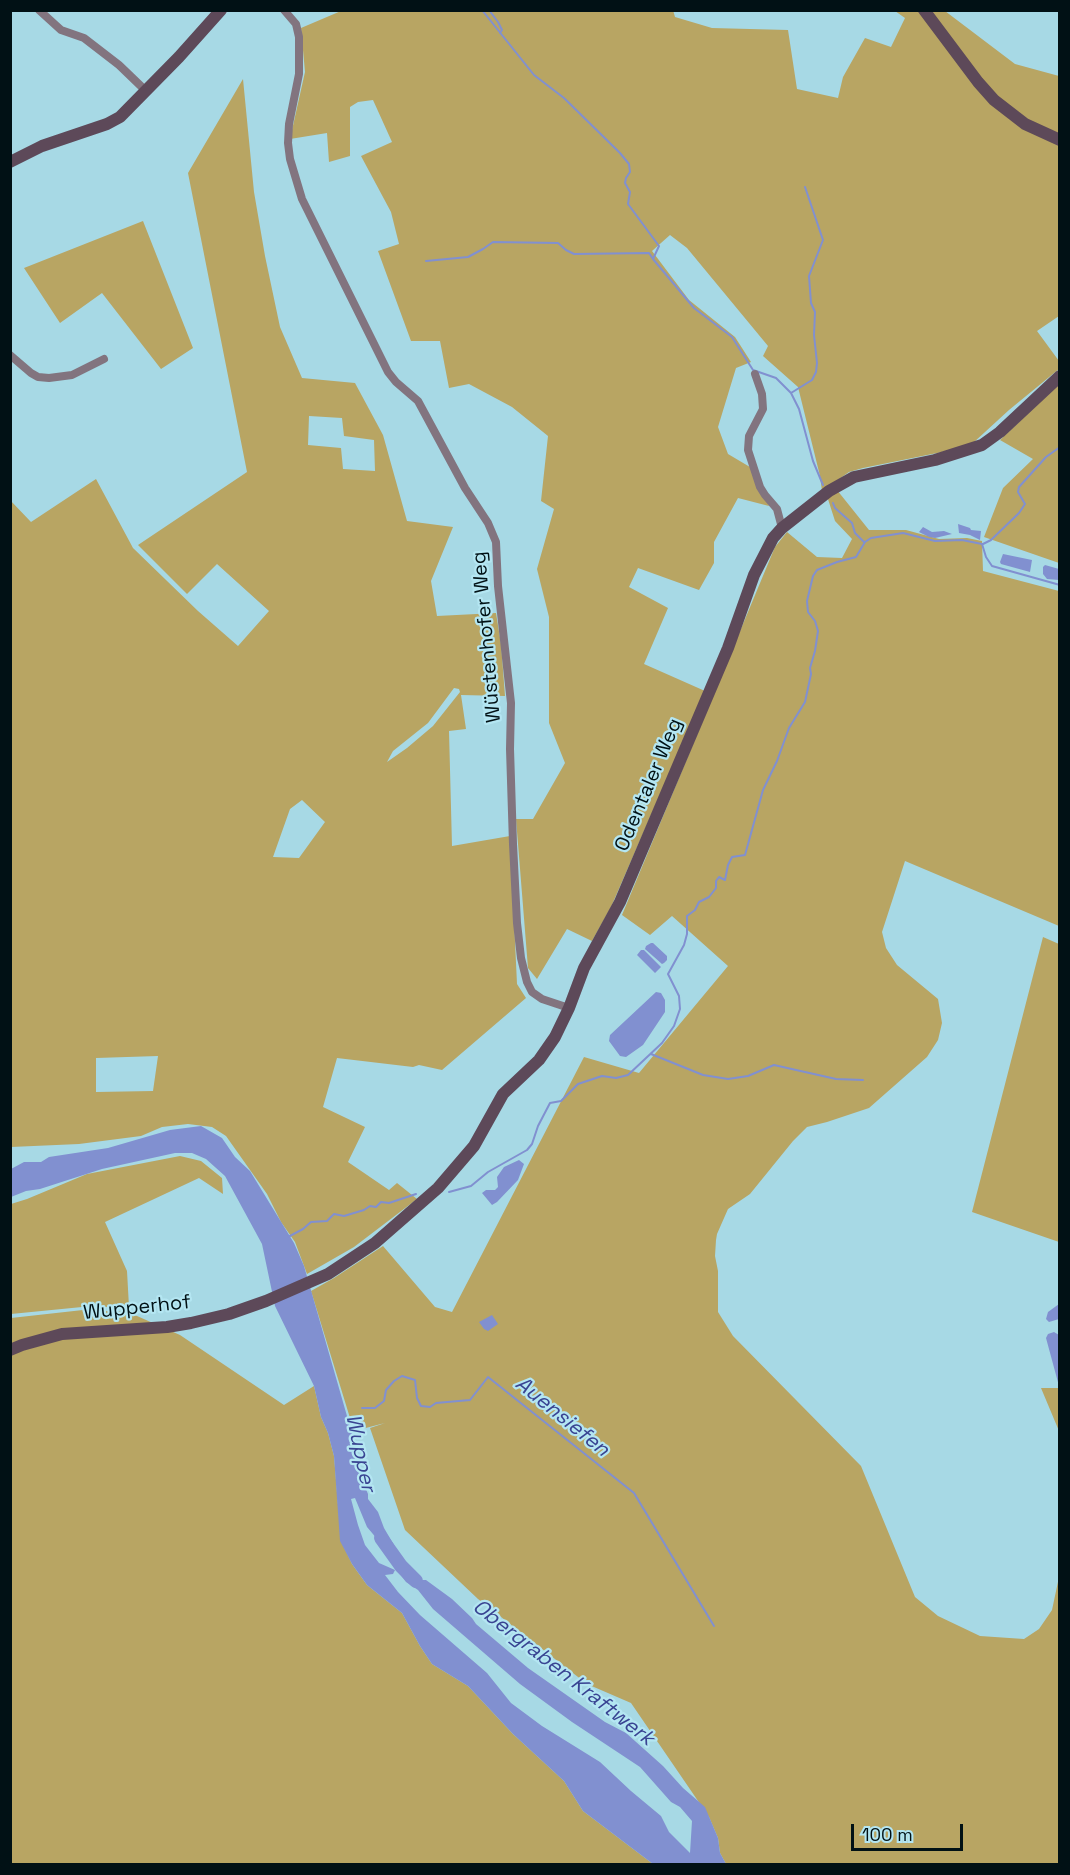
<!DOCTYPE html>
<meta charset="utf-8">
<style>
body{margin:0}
#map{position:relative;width:1070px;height:1875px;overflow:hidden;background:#a7d9e5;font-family:"Space Grotesk",sans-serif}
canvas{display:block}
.frame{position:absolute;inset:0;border:12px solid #011115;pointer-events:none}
.scale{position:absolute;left:851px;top:1824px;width:112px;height:27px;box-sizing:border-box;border:3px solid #011115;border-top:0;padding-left:8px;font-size:18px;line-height:21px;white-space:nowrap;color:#011115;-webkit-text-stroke:4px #b4e6f2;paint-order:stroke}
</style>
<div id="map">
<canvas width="1070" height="1875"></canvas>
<div class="frame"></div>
<div class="scale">100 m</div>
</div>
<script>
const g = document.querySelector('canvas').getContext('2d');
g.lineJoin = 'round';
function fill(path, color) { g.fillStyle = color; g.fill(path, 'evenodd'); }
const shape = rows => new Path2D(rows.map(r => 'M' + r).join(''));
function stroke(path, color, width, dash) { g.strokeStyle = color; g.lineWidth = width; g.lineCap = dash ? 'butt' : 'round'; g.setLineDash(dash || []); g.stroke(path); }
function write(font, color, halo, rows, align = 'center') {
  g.font = font + ' "Space Grotesk",sans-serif'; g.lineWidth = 4.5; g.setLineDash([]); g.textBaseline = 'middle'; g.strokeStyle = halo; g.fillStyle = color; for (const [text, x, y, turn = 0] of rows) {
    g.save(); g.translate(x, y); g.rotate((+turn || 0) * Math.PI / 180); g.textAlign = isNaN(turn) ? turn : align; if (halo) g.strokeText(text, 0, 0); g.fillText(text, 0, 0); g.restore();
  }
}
fill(shape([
 [673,10,675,17,712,28,788,30,797,89,838,98,843,77,865,38,891,47,905,18,895,11,945,11,1015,64,1059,76,1059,316,1037,331,1059,361,1059,369,1009,410,973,443,942,452,863,468,849,472,822,491,820,476,798,387,763,356,768,346,687,248,670,235,652,251,689,300,735,337,751,362,736,368,718,427,728,454,755,470,769,506,738,498,714,542,714,563,699,590,638,568,629,587,668,608,644,664,705,691,611,907,592,941,567,929,537,979,528,968,516,819,533,819,565,763,549,723,549,617,537,569,554,509,541,501,548,436,512,407,469,384,449,388,440,341,411,341,378,251,399,244,391,212,361,156,392,142,373,100,358,102,350,107,350,156,329,162,327,133,290,139,305,72,301,28,341,11],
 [243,79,254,192,265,256,280,327,302,378,355,383,383,435,407,521,453,527,431,581,437,616,496,613,501,644,505,696,461,695,466,729,449,731,452,846,510,836,517,984,526,998,442,1070,419,1065,413,1067,337,1058,323,1107,365,1127,348,1162,389,1190,397,1183,417,1199,354,1247,307,1274,295,1242,281,1222,267,1194,226,1136,212,1127,188,1124,162,1127,141,1136,79,1144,11,1147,10,500,31,522,96,479,133,548,198,611,238,646,269,611,217,564,187,594,138,545,247,472,188,173],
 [309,416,342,418,344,436,374,440,375,471,343,469,341,448,308,445],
 [454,688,459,689,460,692,433,726,407,748,387,762,393,751,428,723],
 [302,800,325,822,299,858,273,857,290,809],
 [158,1056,153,1091,96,1092,96,1058],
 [143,221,193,348,161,369,102,293,60,323,24,268],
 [1059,384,1059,563,984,537,1003,488,1033,459,1000,440],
 [837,490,869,530,906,530,939,539,967,538,982,541,983,571,1059,591,1059,926,905,861,882,932,886,948,897,965,938,999,942,1023,938,1040,927,1057,869,1108,827,1122,807,1127,793,1141,750,1194,728,1209,717,1234,716,1240,715,1256,718,1271,718,1312,733,1336,861,1466,915,1597,938,1616,980,1636,1024,1639,1039,1629,1052,1610,1059,1577,1059,1864,726,1864,720,1853,718,1838,709,1817,631,1703,587,1684,478,1599,405,1530,370,1428,385,1423,354,1431,311,1291,334,1278,383,1246,435,1307,452,1312,584,1057,639,1073,728,966,672,916,650,935,622,915,775,547,787,532,817,557,842,558,852,539,835,521,827,496],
 [1043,937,1059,944,1059,1242,972,1212],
 [180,1156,201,1161,222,1178,223,1194,199,1178,105,1222,127,1271,129,1307,82,1307,11,1314,11,1204,27,1199,87,1174],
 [83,1310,128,1312,180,1335,284,1405,314,1386,321,1417,328,1433,334,1456,341,1541,352,1564,367,1585,402,1613,420,1646,432,1664,468,1686,513,1734,564,1781,583,1811,653,1864,11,1864,11,1318],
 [1041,1388,1059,1388,1059,1431]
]), '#b8a563');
fill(shape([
 [958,524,970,528,971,530,981,531,980,540,970,535,959,533],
 [923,527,932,532,944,531,952,534,935,538,929,537,919,532],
 [1003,554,1032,560,1030,572,1001,564,1000,562],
 [1045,565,1059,569,1059,580,1047,579,1043,574,1043,567],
 [651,943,653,943,667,956,667,960,664,963,662,964,645,949,646,946],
 [641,950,644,950,661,967,655,973,637,955],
 [656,992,661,993,665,1000,665,1012,643,1045,626,1057,620,1056,609,1041,610,1035],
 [201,1126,222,1138,235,1157,250,1171,294,1243,304,1266,355,1444,363,1482,368,1494,368,1499,378,1512,384,1528,394,1545,393,1551,389,1553,367,1527,355,1498,351,1499,358,1525,365,1545,379,1563,395,1570,393,1574,385,1575,398,1592,420,1615,487,1673,511,1703,542,1726,600,1762,631,1791,661,1816,669,1832,690,1853,692,1821,680,1807,671,1802,640,1767,572,1722,520,1684,433,1609,418,1590,406,1582,399,1573,406,1568,417,1580,426,1580,452,1599,472,1618,476,1624,528,1668,605,1722,626,1733,663,1766,683,1788,705,1807,718,1838,720,1853,726,1864,653,1864,583,1811,564,1781,513,1734,468,1686,432,1664,420,1646,402,1613,367,1585,352,1564,340,1541,334,1456,328,1433,321,1417,314,1386,275,1306,262,1244,225,1176,206,1159,192,1153,175,1153,102,1169,40,1189,26,1191,11,1197,11,1169,24,1162,41,1162,49,1157,108,1148,170,1130],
 [519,1160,524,1164,518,1180,497,1202,492,1205,482,1193,486,1190,495,1190,498,1187,497,1177,504,1167],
 [1059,1304,1059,1319,1049,1322,1046,1319,1048,1312],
 [492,1315,498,1324,488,1331,484,1329,479,1322],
 [1054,1332,1059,1335,1059,1386,1046,1338,1048,1334]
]), '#8190d0');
stroke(shape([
 [482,10,534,75,564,98,620,153,629,164,630,172,626,178,625,183,630,192,628,204,659,246,653,259,694,308,732,337,753,370,776,378,791,393,799,409,813,461,823,485],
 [489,10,498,22,502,30,500,33],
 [426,261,468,257,483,249,493,242,558,243,566,250,574,254,649,253,653,259],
 [791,393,812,380,816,372,817,363,814,335,815,312,811,303,809,276,823,240,805,187],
 [833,503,835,508,852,523,855,533,864,542],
 [983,544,991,540,1019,513,1025,504,1018,492,1019,487,1046,457,1060,447],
 [651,1054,703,1075,728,1079,748,1076,774,1065,836,1079,863,1080],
 [449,1192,471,1186,488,1172,527,1150,532,1144,538,1126,550,1103,561,1101,578,1084,602,1076,616,1078,628,1075,662,1043,674,1026,680,1009,679,996,668,974,684,945,687,934,687,916,695,910,699,902,709,897,716,888,716,881,719,877,725,880,728,865,732,857,745,855,763,790,777,761,789,728,805,702,811,674,810,668,815,651,818,631,815,621,808,612,807,601,813,576,817,570,837,562,856,557,865,542,871,538,903,533,935,541,962,540,982,544,986,557,992,566,1060,585],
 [288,1237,303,1229,311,1222,327,1221,334,1214,344,1216,364,1210,370,1206,376,1207,381,1202,389,1203,416,1194],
 [362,1408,375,1408,384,1401,386,1390,394,1381,402,1376,415,1380,417,1398,421,1406,430,1407,436,1403,470,1400,488,1377,634,1493,714,1626]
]), '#8190d0', 2);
stroke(shape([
 [381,1538,401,1566,416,1581]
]), '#8190d0', 14);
stroke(shape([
 [39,10,61,30,84,38,119,65,146,91],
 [284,10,296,24,299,37,299,74,289,124,288,143,290,159,302,199,388,372,396,382,418,401,465,488,488,523,496,542,498,586,511,703,510,749,513,844,517,923,521,958,527,982,532,992,542,999,569,1008],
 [10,355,31,373,38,377,49,378,72,375,104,359],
 [755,374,762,394,763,409,749,436,748,450,760,487,765,495,777,509,782,528]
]), '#82747f', 8);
stroke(shape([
 [924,10,978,82,994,100,1025,124,1060,140],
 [10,162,42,146,107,124,120,117,179,57,221,10],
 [10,1350,22,1345,62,1334,167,1327,191,1323,229,1314,266,1301,328,1274,375,1243,438,1188,474,1146,503,1094,539,1060,555,1037,569,1008,584,968,620,902,728,648,754,575,773,538,782,528,829,491,854,477,935,460,982,445,1000,432,1060,376]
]), '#5d4959', 12);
write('20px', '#011115', '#b4e6f2', [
 ["Wüstenhofer Weg",487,637,-95],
 ["Odentaler Weg",649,785,-67],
 ["Wupperhof",137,1308,-6]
]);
write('italic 21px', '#394492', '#b4e6f2', [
 ["Auensiefen",562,1417,39],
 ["Wupper",360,1453,78],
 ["Obergraben Kraftwerk",563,1673,38]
]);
</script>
